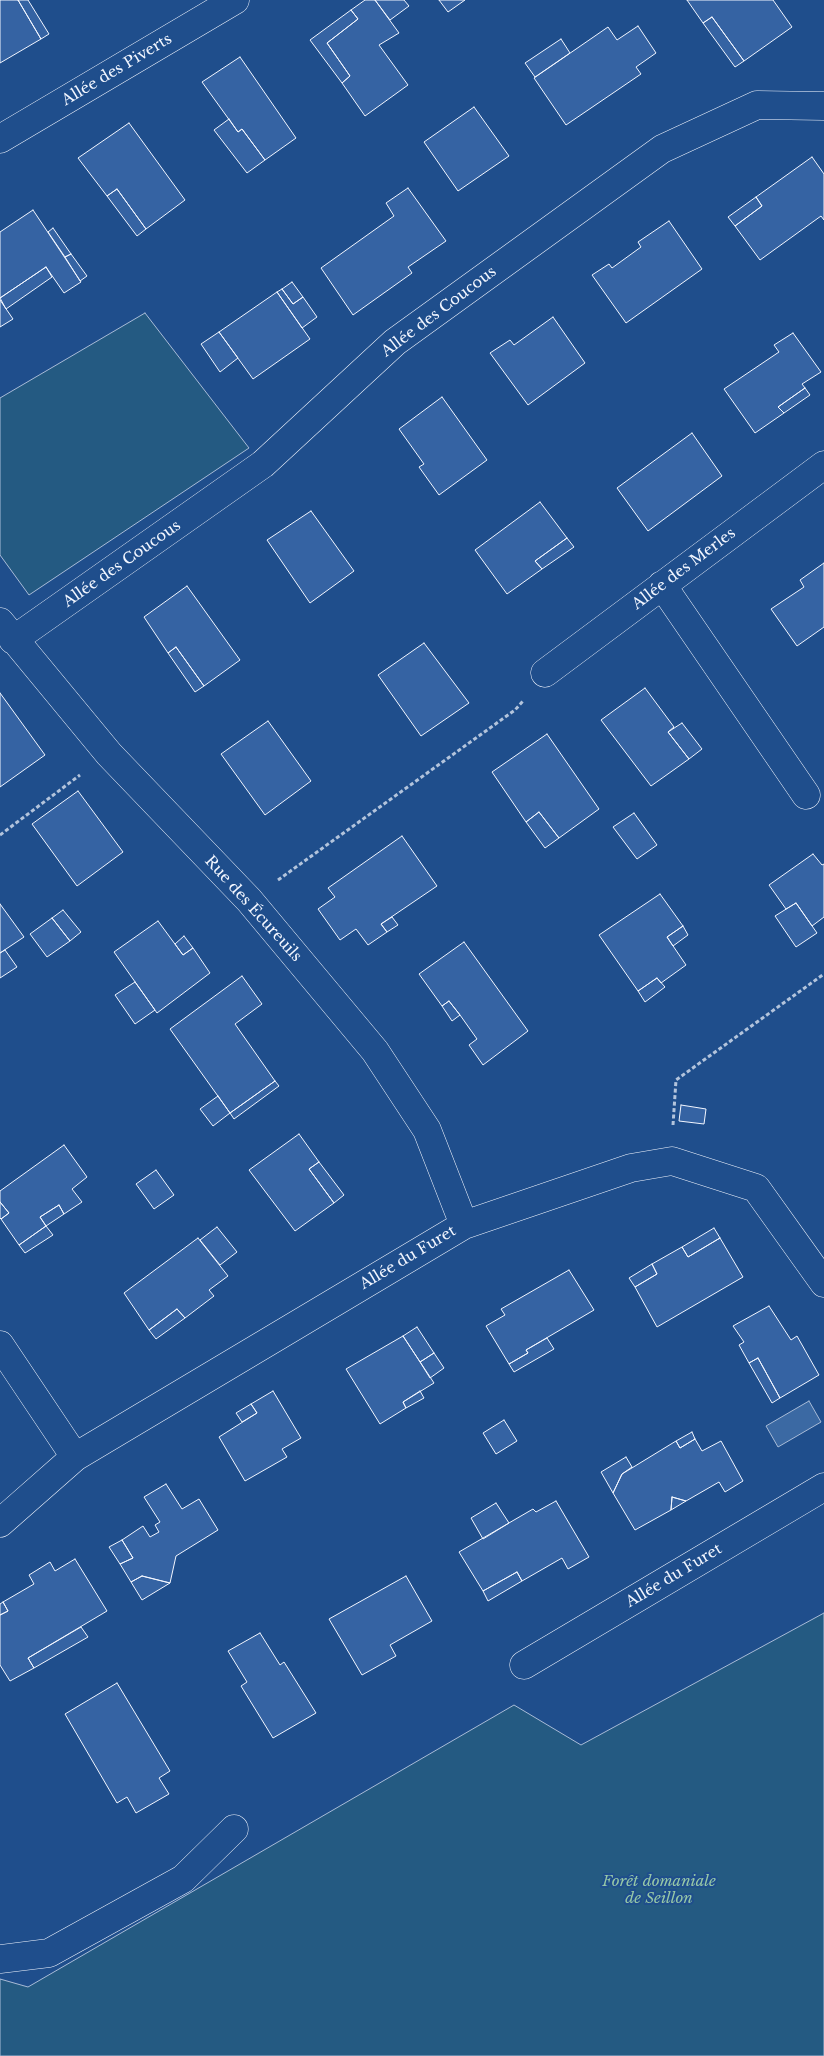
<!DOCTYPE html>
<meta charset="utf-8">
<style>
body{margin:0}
canvas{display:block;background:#1f4e8c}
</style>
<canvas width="824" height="2056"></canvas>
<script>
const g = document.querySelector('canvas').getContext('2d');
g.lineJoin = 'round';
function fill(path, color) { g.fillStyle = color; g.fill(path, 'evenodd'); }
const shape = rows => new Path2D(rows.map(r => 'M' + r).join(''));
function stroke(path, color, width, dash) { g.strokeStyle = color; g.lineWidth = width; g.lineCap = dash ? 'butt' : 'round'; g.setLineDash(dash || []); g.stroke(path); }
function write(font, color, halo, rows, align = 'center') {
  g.font = font + ' "Libre Baskerville",serif'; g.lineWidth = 4; g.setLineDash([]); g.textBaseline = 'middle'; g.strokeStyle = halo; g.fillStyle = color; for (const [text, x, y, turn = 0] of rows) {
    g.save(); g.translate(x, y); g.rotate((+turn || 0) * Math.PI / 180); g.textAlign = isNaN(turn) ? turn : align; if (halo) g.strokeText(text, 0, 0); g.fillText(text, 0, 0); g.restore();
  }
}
const green = shape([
 [145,313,249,448,29,595,0,555,0,398,145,313],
 [824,1613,824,2056,0,2056,0,1979,28,1987,514,1705,581,1745,824,1613]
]);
fill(green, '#245a82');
stroke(green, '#a8bbd7', 1);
const water = shape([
 [809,1401,821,1422,778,1447,766,1426,809,1401]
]);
fill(water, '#3b69a3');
stroke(water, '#a8bbd7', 1);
const building = shape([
 [0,0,18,0,41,39,0,63,0,0],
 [18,0,28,0,49,34,41,39,18,0],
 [365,0,375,0,399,33,379,45,408,85,365,116,342,83,350,76,327,43,358,19,351,10,365,0],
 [375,0,404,0,409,6,390,20,375,0],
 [439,0,465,0,448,12,439,0],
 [687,0,773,0,792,27,744,61,712,17,703,23,687,0],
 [351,10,358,19,327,43,350,76,342,83,310,40,351,10],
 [712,17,744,61,735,67,703,23,712,17],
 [638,26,656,53,636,67,641,74,566,125,534,78,608,27,617,40,638,26],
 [561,39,570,53,535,77,525,63,561,39],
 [240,57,296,138,265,160,242,129,238,132,202,82,240,57],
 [474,107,509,156,458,191,424,142,474,107],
 [229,119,238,132,242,129,265,160,247,173,214,130,229,119],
 [129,123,185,200,146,229,117,189,107,196,78,158,129,123],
 [812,157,824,174,824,220,821,216,760,260,735,226,762,206,756,197,812,157],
 [408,188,446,241,408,267,412,273,353,315,321,268,394,216,386,203,408,188],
 [117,189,146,229,137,236,107,196,117,189],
 [756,197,762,206,735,226,728,217,756,197],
 [33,210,81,282,64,293,46,267,0,298,0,232,33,210],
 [669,221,702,269,626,323,592,275,609,264,612,268,641,247,638,242,669,221],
 [53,228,71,254,65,257,48,232,53,228],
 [71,254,87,276,80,281,65,257,71,254],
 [46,267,52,277,6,309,0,298,46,267],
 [292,282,303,297,293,304,282,289,292,282],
 [282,289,293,304,303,297,317,317,302,328,277,292,282,289],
 [277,292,310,339,253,379,219,332,277,292],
 [0,300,13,319,0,327,0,300],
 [553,317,585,363,528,405,490,353,510,340,514,345,553,317],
 [219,332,238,358,220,372,201,344,219,332],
 [793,333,821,372,802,384,805,388,778,407,784,413,755,433,724,389,779,352,774,345,793,333],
 [805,388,810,395,784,413,778,407,805,388],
 [442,397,487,460,439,495,419,467,424,464,399,429,442,397],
 [692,433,722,476,648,531,617,488,692,433],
 [540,502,567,538,535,561,542,569,507,594,475,550,540,502],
 [311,511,354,571,310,603,267,540,311,511],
 [567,538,574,547,542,569,535,561,567,538],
 [824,563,824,627,797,646,771,609,804,587,800,580,824,563],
 [187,586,240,660,204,686,176,647,168,653,144,617,187,586],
 [424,643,469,703,421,736,378,675,424,643],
 [176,647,204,686,195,692,168,653,176,647],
 [645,688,674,727,668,732,689,759,651,786,601,720,645,688],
 [0,693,45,755,0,787,0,693],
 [268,721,311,781,265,815,221,754,268,721],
 [682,723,702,749,689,759,668,732,682,723],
 [547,734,599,809,559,838,539,812,526,822,492,772,547,734],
 [78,791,123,852,77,886,32,824,78,791],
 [539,812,559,838,545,848,526,822,539,812],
 [634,813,657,845,637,859,613,827,634,813],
 [402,836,437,886,381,924,387,932,368,945,356,929,340,940,318,909,335,897,328,888,402,836],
 [813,854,822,865,824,864,824,917,812,926,796,903,786,909,769,885,813,854],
 [660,894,683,926,667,937,686,965,661,983,657,978,638,991,599,935,660,894],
 [796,903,817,933,796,947,775,916,796,903],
 [0,904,24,937,0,953,0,904],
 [63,910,81,932,70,941,52,918,63,910],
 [392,917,398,925,387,932,381,924,392,917],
 [52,918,70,941,47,957,30,934,52,918],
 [158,921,183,955,193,948,210,973,157,1013,114,952,158,921],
 [683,926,688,935,673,946,667,937,683,926],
 [184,936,193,948,183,955,175,944,184,936],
 [464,942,528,1031,483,1065,469,1045,477,1039,460,1015,449,1001,442,1006,419,974,464,942],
 [5,950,17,967,0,978,0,953,5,950],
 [242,976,262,1004,235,1024,275,1081,230,1113,170,1029,242,976],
 [657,978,665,987,645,1002,638,991,657,978],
 [135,982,155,1010,135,1024,115,995,135,982],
 [449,1001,460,1015,452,1021,442,1006,449,1001],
 [275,1081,279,1086,234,1119,230,1113,275,1081],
 [218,1096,230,1113,213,1126,200,1109,218,1096],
 [681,1105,706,1109,704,1124,679,1121,681,1105],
 [299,1134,319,1162,309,1169,334,1203,295,1231,249,1170,299,1134],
 [64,1145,87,1177,72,1189,82,1202,64,1214,59,1205,40,1217,46,1226,19,1245,1,1219,9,1213,0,1202,0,1191,64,1145],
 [319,1162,344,1195,334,1203,309,1169,319,1162],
 [156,1170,174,1195,154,1209,136,1184,156,1170],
 [0,1202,9,1213,1,1219,0,1218,0,1202],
 [59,1205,64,1214,46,1226,40,1217,59,1205],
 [46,1226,53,1235,25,1253,19,1245,46,1226],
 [217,1227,237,1252,220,1265,200,1240,217,1227],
 [714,1228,720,1238,688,1257,682,1247,714,1228],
 [198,1238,228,1276,209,1290,214,1296,185,1318,177,1309,149,1330,124,1293,198,1238],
 [720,1238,743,1277,657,1327,635,1287,657,1274,652,1264,682,1247,688,1257,720,1238],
 [652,1264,657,1274,635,1287,629,1278,652,1264],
 [569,1270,594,1310,526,1350,528,1353,509,1364,486,1326,505,1315,501,1309,569,1270],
 [769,1306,791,1340,797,1336,819,1375,780,1398,758,1358,749,1363,739,1345,744,1342,733,1326,769,1306],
 [177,1309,185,1318,156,1339,149,1330,177,1309],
 [417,1327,434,1353,420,1362,403,1336,417,1327],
 [403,1336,434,1383,403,1402,406,1408,380,1424,346,1369,403,1336],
 [547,1338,554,1349,514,1372,509,1364,528,1353,526,1350,547,1338],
 [434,1353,444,1368,430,1378,420,1362,434,1353],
 [758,1358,780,1398,772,1403,749,1363,758,1358],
 [273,1391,301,1438,282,1449,287,1457,245,1481,219,1437,257,1413,251,1404,273,1391],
 [420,1391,424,1398,406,1408,403,1402,420,1391],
 [251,1404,257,1413,242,1422,236,1413,251,1404],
 [504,1420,517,1441,496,1454,483,1433,504,1420],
 [692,1432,695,1439,680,1448,676,1441,692,1432],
 [695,1439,702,1451,721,1441,743,1481,725,1492,719,1482,686,1501,672,1497,671,1510,635,1530,613,1493,622,1474,676,1441,680,1448,695,1439],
 [626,1457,632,1467,622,1474,613,1493,601,1472,626,1457],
 [166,1484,182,1509,199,1499,218,1530,176,1556,170,1583,142,1576,131,1582,120,1564,133,1558,122,1540,143,1526,150,1537,159,1532,155,1525,160,1522,144,1497,166,1484],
 [672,1497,686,1501,671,1510,672,1497],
 [556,1501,589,1557,568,1569,562,1558,522,1581,517,1572,483,1591,459,1552,533,1509,536,1512,556,1501],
 [496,1503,509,1523,483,1539,471,1518,496,1503],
 [122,1540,133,1558,120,1564,109,1547,122,1540],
 [75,1559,107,1611,28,1658,34,1668,10,1681,0,1665,0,1615,8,1611,3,1602,34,1584,29,1575,50,1562,55,1571,75,1559],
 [517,1572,522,1581,488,1601,483,1591,517,1572],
 [142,1576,170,1583,142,1600,131,1582,142,1576],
 [406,1576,432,1621,390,1645,396,1656,362,1675,329,1619,406,1576],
 [3,1602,8,1611,0,1615,0,1604,3,1602],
 [81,1627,88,1637,34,1668,28,1658,81,1627],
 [260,1633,280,1665,284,1662,316,1713,273,1738,241,1686,247,1682,228,1651,260,1633],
 [117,1683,170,1771,159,1778,169,1794,136,1813,127,1797,117,1803,65,1714,117,1683]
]);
fill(building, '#3563a3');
stroke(building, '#f2f6ff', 1);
const minor = shape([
 [0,139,235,0],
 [662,585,806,795],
 [0,622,109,754,249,900,375,1051,427,1130,464,1225],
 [13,640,263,464,395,342,662,149,757,105,824,106],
 [545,673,824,465],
 [0,1345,75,1457],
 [0,1523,75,1457,464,1225,631,1168,672,1161,756,1188,824,1283],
 [524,1665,824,1487],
 [0,1959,49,1953,183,1879,234,1829]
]);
stroke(minor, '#f2f6ff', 29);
stroke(shape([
 [0,835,80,775],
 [278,880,515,710,523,701],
 [673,1125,676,1080,824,974]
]), '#b3c4dc', 3, [4, 2.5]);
stroke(minor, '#1f4e8c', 28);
write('15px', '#f2f6ff', '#1f4e8c', [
 ["Allée des Piverts",117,70,-31],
 ["Allée des Coucous",439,312,-37],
 ["Allée des Coucous",122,564,-35],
 ["Allée des Merles",684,569,-37],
 ["Rue des Écureuils",253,909,48],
 ["Allée du Furet",408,1258,-31],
 ["Allée du Furet",674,1576,-31]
]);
write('italic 15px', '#97c8a6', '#1f4e8c', [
 ["Forêt domaniale",659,1882],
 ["de Seillon",659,1899]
]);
</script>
